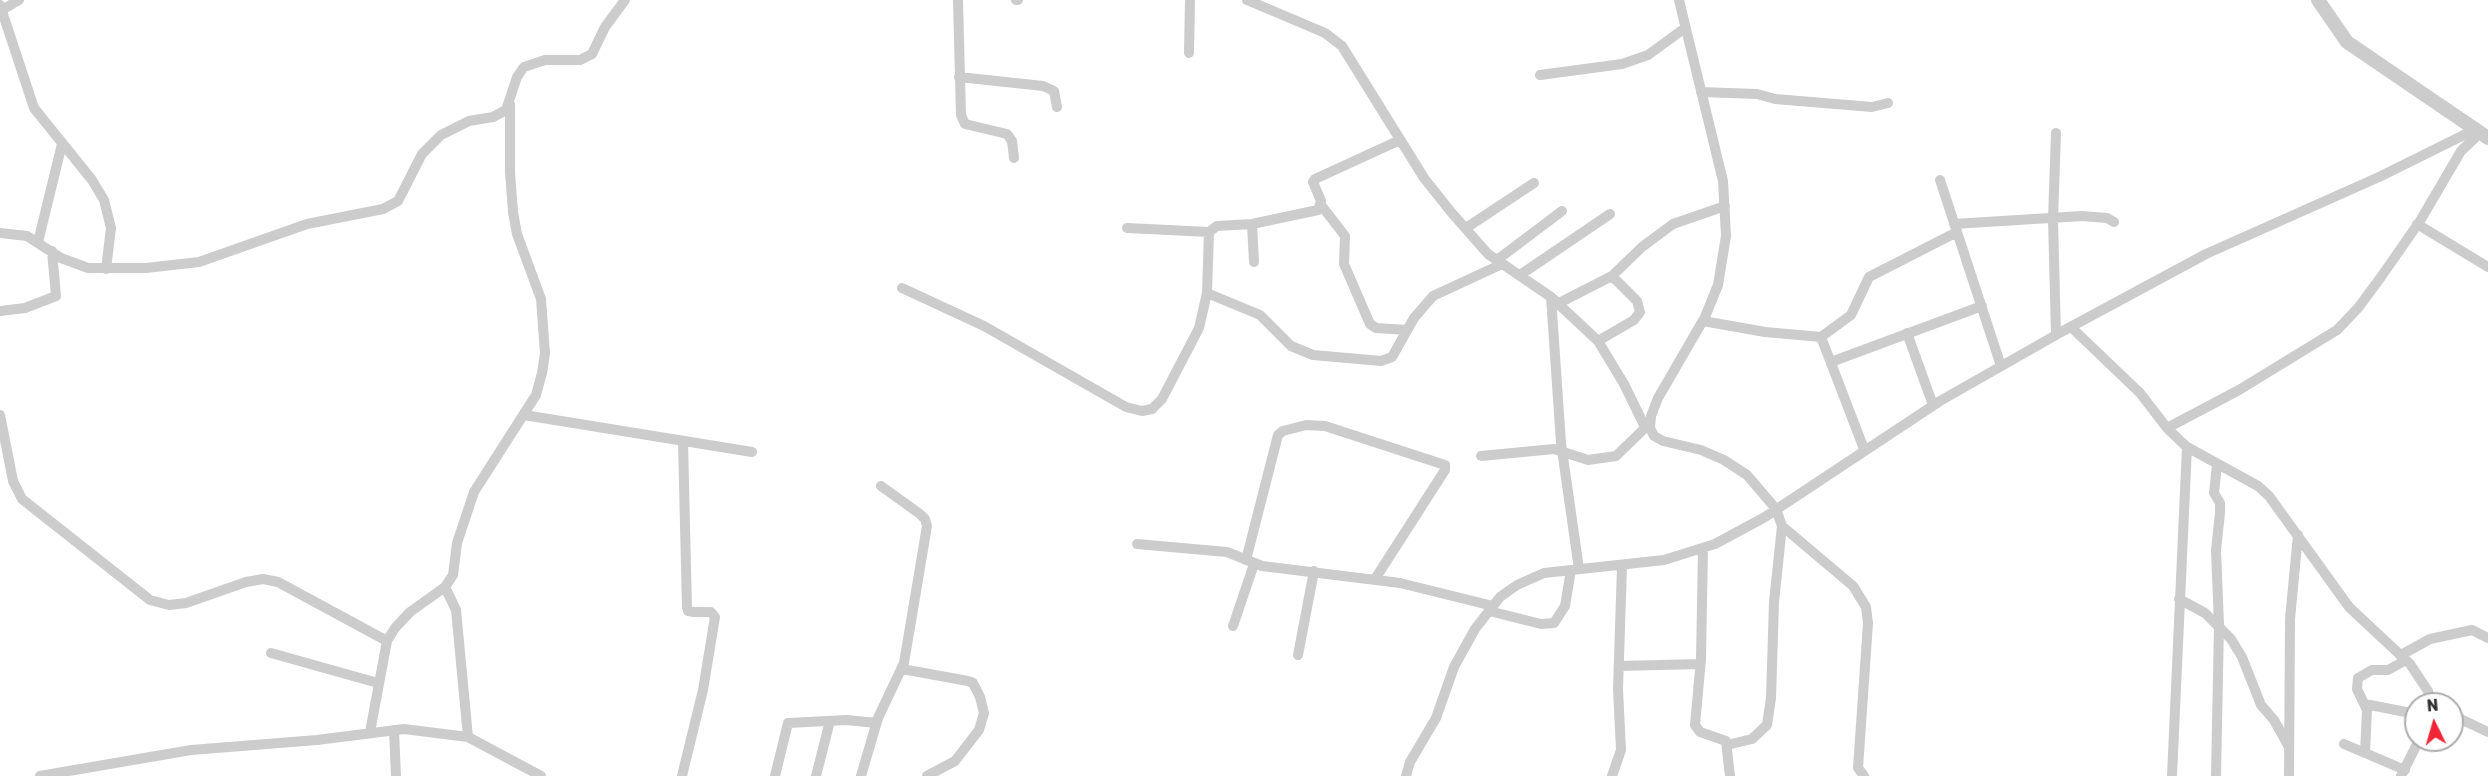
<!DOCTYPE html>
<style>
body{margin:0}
#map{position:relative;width:2488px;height:776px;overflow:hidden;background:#fff;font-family:Rubik,sans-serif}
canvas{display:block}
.north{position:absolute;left:2404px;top:692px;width:60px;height:60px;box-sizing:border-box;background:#fff;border:2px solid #acacac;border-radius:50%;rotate:355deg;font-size:16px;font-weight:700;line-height:24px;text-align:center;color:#2f2f2f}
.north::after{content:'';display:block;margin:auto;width:21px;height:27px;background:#f22536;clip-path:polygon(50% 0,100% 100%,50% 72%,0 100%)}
</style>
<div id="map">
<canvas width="2488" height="776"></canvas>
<div class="north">N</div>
</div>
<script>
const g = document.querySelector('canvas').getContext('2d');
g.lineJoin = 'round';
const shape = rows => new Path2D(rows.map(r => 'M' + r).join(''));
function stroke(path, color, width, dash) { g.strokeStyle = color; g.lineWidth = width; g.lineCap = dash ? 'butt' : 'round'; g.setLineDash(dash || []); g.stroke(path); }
stroke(shape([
 [958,0,961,115,965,124,1007,134,1012,141,1014,158],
 [1016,0,1018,0],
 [1247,0,1325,33,1342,46,1424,178,1451,212,1488,254,1551,297,1598,341,1624,384,1643,423,1650,428],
 [1679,0,1723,181,1726,236,1718,285,1705,317,1658,398,1651,416,1650,428,1654,436,1663,441,1701,450,1724,460,1747,475,1776,509,1782,526,1774,602,1771,698,1767,725,1752,739,1727,745],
 [0,5,34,108,92,180,104,200,111,228,106,269],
 [2,10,19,0],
 [1189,53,1190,0],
 [1540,75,1622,64,1648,55,1685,28],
 [959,77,1043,86,1054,91,1057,107],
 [1701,92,1757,94,1775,99,1872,107,1888,103],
 [2056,133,2053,219,2056,335],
 [1940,180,2001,366],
 [1321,205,1345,236,1344,264,1370,324,1376,328,1407,330],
 [1252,224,1254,262],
 [1954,224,2082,216,2107,218,2114,222],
 [2417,224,2488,267],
 [1127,228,1209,232],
 [1466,228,1534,183],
 [0,233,27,236,61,258,88,268,146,268,199,262,307,224,383,209,398,201,422,154,441,135,469,121,493,117,506,110,517,77,524,67,545,60,580,60,592,54,605,27,625,0],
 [38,242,62,144],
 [1497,260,1562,211],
 [1520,275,1610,214],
 [902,288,984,326,1126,407,1142,411,1152,409,1162,399,1199,328,1207,293,1209,232,1217,226,1252,224,1318,210,1321,201,1313,182,1315,179,1400,140],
 [1207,293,1260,315,1291,346,1313,355,1381,361,1392,357,1414,318,1433,296,1502,264],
 [1551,297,1561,443,1579,569],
 [1559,303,1612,276,1642,247,1673,224,1725,206],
 [0,311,25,308,56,296,52,251],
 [1703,321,1765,332,1821,337,1864,449],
 [2071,327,2140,393,2167,428,2187,447,2258,486,2269,496,2349,607,2410,664,2428,691,2431,704],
 [1907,333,1933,405],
 [1821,337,1851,315,1869,277,1957,232],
 [1598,341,1634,320,1640,312,1637,301,1612,276],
 [1831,362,1982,306],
 [0,415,13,481,22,499,150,600,169,605,186,603,246,582,263,579,278,582,387,641],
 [524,415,752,452],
 [2167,428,2239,390,2337,330,2358,308,2381,277,2420,221,2461,151,2480,133],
 [1481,456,1554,449,1588,460,1616,456,1647,426],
 [1782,526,1853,586,1866,607,1868,623,1858,768,1864,776],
 [1137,544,1227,552,1262,566,1400,583,1493,606],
 [1703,549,1701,659,1695,725,1700,732,1726,741,1730,776],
 [1246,560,1278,435,1283,431,1306,425,1325,426,1445,465,1445,470,1375,579],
 [445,587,456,610,468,737],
 [2179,599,2205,613,2231,639,2242,657,2261,705,2274,720,2289,747],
 [1489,611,1541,624,1554,623,1565,606,1571,570],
 [1233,626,1254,564],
 [271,653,378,683],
 [1298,655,1314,571],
 [2401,655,2430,639,2472,630,2488,638],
 [1619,666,1700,664],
 [902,669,968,681,973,683,980,697,984,713,979,730,955,761,927,776],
 [2365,704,2416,714],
 [2452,715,2488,732],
 [394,730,396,776],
 [370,732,387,641,395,628,410,612,445,587,453,575,457,543,474,492,536,395,542,373,545,353,541,299,517,234,513,212,510,172,510,104],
 [2344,744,2405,770],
 [2365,753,2367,710,2357,689,2358,678,2372,670,2388,670,2406,660],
 [40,776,191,750,317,740,404,729,468,737,541,776],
 [682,776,703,690,715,617,711,612,694,612,688,611,687,608,683,442],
 [775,776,788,723,847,720,876,723],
 [816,776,830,721],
 [861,776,878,718,904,663,927,526,925,519,920,514,881,486],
 [1406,776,1410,762,1436,718,1454,667,1475,629,1500,597,1517,585,1544,573,1664,560,1715,544,1765,517,1940,401,2063,331,2206,254,2379,177,2474,130],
 [1612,776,1621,750,1618,689,1622,566],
 [2172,776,2187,447],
 [2216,776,2219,625,2216,550,2220,513,2220,503,2214,493,2217,465],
 [2289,776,2290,619,2298,535],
 [2401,776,2419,740]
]), '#ccc', 10);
stroke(shape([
 [2318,0,2347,42,2488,138]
]), '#ccc', 14);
</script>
